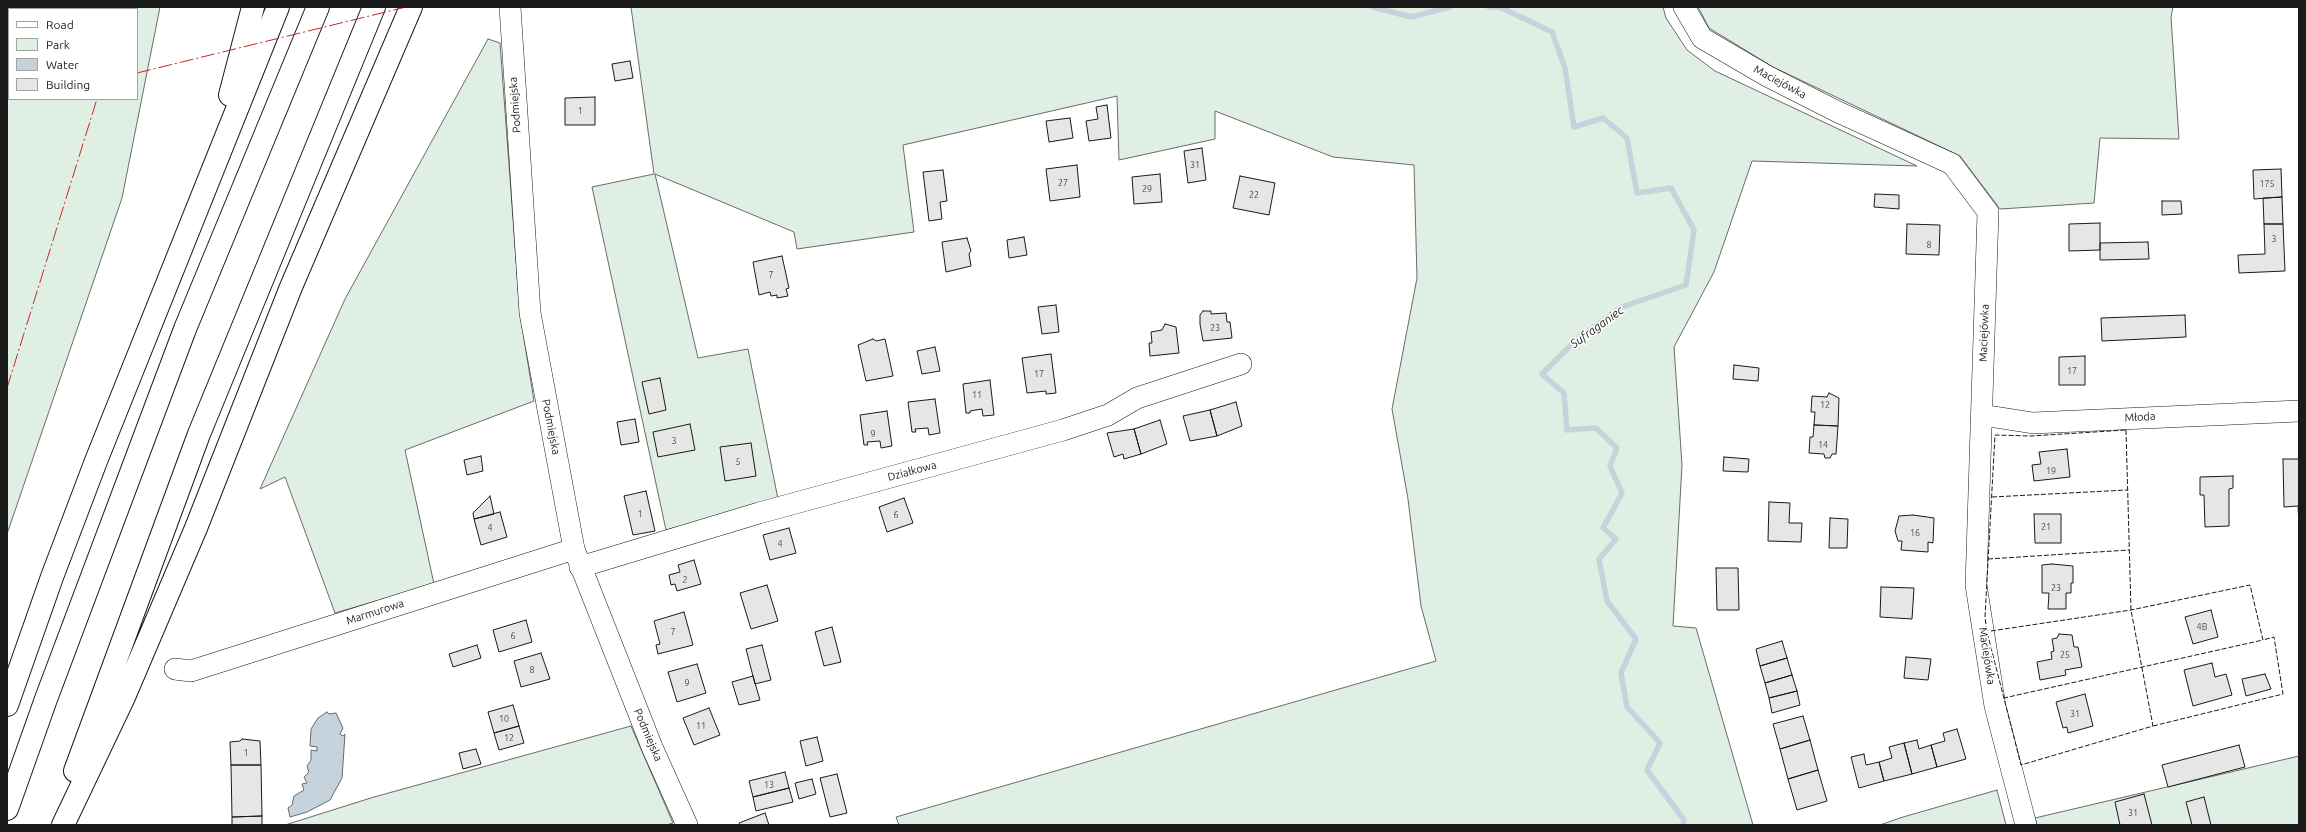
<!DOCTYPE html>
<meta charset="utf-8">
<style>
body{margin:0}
#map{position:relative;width:2306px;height:832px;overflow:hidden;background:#fff;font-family:Ubuntu,sans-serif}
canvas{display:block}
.frame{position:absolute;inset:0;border:8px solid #1a1a1a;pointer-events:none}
.legend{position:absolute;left:8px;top:8px;width:130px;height:92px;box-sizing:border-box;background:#fff;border:1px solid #a3a3a3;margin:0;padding:5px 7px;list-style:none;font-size:12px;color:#1a1a1a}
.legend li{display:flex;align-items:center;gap:8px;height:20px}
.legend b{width:20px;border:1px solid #a3a3a3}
</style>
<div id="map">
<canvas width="2306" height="832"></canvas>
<div class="frame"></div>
<ul class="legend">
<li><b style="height:5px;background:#fff"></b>Road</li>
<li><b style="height:11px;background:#e0efe3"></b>Park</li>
<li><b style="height:11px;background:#c6d2dc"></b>Water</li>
<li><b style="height:11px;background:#e6e6e6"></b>Building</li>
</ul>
</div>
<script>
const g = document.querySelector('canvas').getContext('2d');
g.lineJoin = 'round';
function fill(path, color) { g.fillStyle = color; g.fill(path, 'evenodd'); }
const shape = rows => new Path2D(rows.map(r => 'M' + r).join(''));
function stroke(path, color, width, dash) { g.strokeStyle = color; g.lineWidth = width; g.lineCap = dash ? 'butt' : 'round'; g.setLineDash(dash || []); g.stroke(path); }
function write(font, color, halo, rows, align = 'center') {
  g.font = font + ' Ubuntu,sans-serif'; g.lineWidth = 3; g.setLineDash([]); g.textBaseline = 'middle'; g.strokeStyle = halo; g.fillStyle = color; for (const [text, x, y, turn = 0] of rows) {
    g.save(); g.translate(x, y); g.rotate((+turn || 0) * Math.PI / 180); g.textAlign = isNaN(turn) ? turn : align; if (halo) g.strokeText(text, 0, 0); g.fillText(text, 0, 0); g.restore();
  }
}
const green = shape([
 [7,7,160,7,122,198,7,534,7,7],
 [9,9,137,9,137,99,9,99,9,9],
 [631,7,1663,7,1666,18,1687,50,1715,71,1917,166,1752,161,1714,272,1674,347,1682,465,1673,626,1696,628,1753,825,899,825,896,817,1436,661,1421,606,1408,499,1392,409,1417,278,1414,165,1333,157,1215,111,1215,139,1119,160,1117,96,903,145,914,232,797,249,794,232,655,174,698,358,748,349,778,499,666,530,592,187,654,174,631,7],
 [1698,7,2173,7,2171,17,2179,139,2100,138,2094,203,2000,209,1960,156,1773,67,1709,28,1698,7],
 [488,39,500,43,520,314,534,401,405,450,434,584,335,613,285,477,260,489,345,299,488,39],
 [631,726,673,823,666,825,285,825,374,797,631,726],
 [2299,756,2299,825,2037,825,2035,818,2299,756],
 [1997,790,2006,825,1880,825,1903,817,1997,790]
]);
fill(green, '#e0efe3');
stroke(green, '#6a6a6a', 1);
const water = shape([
 [327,712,329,714,336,713,343,728,340,734,343,736,345,734,342,778,330,800,307,812,290,817,288,808,292,805,294,796,304,790,302,784,307,783,304,777,309,772,307,766,311,760,311,750,317,751,317,747,310,746,311,729,318,718,327,712]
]);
fill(water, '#c6d2dc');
stroke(water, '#6a6a6a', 1);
stroke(shape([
 [1373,7,1411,17,1450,7],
 [1489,7,1500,7,1552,32,1565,68,1574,127,1603,118,1627,138,1637,193,1671,188,1694,230,1686,285,1622,307,1577,339,1542,374,1564,393,1567,430,1596,428,1617,448,1610,466,1622,493,1603,528,1616,539,1599,559,1607,601,1636,639,1621,673,1627,707,1660,743,1647,770,1684,820,1683,825]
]), '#c6d2dc', 5.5);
const building = shape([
 [630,61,633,78,615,81,612,64,630,61],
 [595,97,595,125,565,125,565,98,595,97],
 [1107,105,1111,138,1089,141,1086,121,1098,119,1096,107,1107,105],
 [1070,118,1073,138,1049,142,1046,121,1070,118],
 [1202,148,1206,180,1188,183,1184,151,1202,148],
 [1077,165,1080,197,1050,201,1046,169,1077,165],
 [2281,169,2282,197,2254,199,2253,170,2281,169],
 [943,170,947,201,940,202,942,219,929,221,923,172,943,170],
 [1160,174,1162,202,1134,204,1132,177,1160,174],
 [1240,176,1275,183,1269,215,1233,208,1240,176],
 [1875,194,1899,195,1899,209,1874,207,1875,194],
 [2282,197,2283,224,2264,224,2263,198,2282,197],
 [2162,201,2181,201,2182,214,2162,215,2162,201],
 [2100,223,2100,250,2069,251,2069,224,2100,223],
 [1907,224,1940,225,1939,255,1906,254,1907,224],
 [2264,224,2283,224,2285,271,2239,273,2238,255,2265,254,2264,224],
 [1024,237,1027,255,1009,258,1007,240,1024,237],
 [967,238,971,251,969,254,971,266,946,272,942,242,967,238],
 [2148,242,2149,259,2100,260,2100,243,2148,242],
 [782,256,789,288,786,289,788,296,777,298,777,295,771,296,770,292,759,295,753,262,782,256],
 [1056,305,1059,332,1042,334,1038,307,1056,305],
 [1203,311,1211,311,1211,314,1226,313,1227,322,1230,322,1232,338,1203,341,1200,324,1200,315,1203,311],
 [2185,315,2186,337,2102,341,2101,318,2185,315],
 [1165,324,1176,327,1179,353,1150,356,1149,343,1152,343,1151,332,1162,330,1165,324],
 [873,339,876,341,885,339,893,376,866,381,858,345,873,339],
 [935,347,940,371,922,374,917,351,935,347],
 [1051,354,1056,393,1046,394,1046,391,1027,393,1022,358,1051,354],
 [2085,356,2085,385,2059,385,2059,357,2085,356],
 [1734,365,1759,368,1758,381,1733,379,1734,365],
 [660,378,666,410,649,414,642,382,660,378],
 [990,380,994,415,983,416,982,409,970,411,970,413,966,413,963,384,990,380],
 [1829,393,1839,398,1838,426,1814,425,1815,412,1811,412,1812,396,1827,397,1829,393],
 [935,399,940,433,929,435,928,428,915,429,916,432,912,432,908,402,935,399],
 [1236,402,1242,426,1217,436,1210,410,1236,402],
 [1210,410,1217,436,1190,441,1183,416,1210,410],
 [887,411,892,446,881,448,880,441,867,442,868,445,864,445,860,415,887,411],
 [635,419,639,442,621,445,617,422,635,419],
 [1160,420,1167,444,1141,454,1134,429,1160,420],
 [690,424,695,450,658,457,653,432,690,424],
 [1814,425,1838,426,1836,454,1832,454,1830,458,1825,458,1824,454,1809,453,1810,437,1813,437,1814,425],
 [1134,429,1141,454,1124,459,1123,454,1114,457,1107,433,1134,429],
 [751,443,756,476,725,481,720,447,751,443],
 [2067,449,2070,477,2034,481,2032,465,2041,464,2039,452,2067,449],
 [481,456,483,471,467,475,464,460,481,456],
 [1724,457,1749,459,1748,472,1723,471,1724,457],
 [2283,459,2299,459,2299,524,2298,506,2284,507,2283,459],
 [2233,476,2233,488,2229,489,2229,526,2205,527,2204,495,2200,495,2200,477,2233,476],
 [646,491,655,531,633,535,624,496,646,491],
 [490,496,494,514,474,519,473,513,490,496],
 [904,498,913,523,887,532,879,507,904,498],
 [1769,502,1790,503,1789,523,1802,523,1801,542,1768,541,1769,502],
 [500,512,507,537,481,545,474,519,500,512],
 [2034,514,2061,514,2061,543,2035,543,2034,514],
 [1913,515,1934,518,1933,543,1928,542,1928,552,1901,550,1902,541,1898,541,1895,531,1899,516,1913,515],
 [1830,518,1848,519,1847,548,1829,548,1830,518],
 [789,528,796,553,770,560,763,535,789,528],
 [694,560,701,584,677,591,675,584,671,585,669,575,680,572,678,565,694,560],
 [2052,564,2073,566,2073,583,2071,583,2071,593,2066,593,2066,609,2048,609,2049,593,2042,593,2042,565,2052,564],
 [1716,568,1738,568,1739,610,1717,610,1716,568],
 [767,585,778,621,751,629,740,593,767,585],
 [1881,587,1914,588,1912,619,1880,617,1881,587],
 [2211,610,2218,637,2193,644,2185,617,2211,610],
 [684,612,693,645,658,654,656,645,660,644,654,621,684,612],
 [526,620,532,642,499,652,493,630,526,620],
 [832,627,841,662,824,666,815,632,832,627],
 [2059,634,2072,635,2074,647,2078,647,2082,667,2065,670,2066,675,2040,680,2037,662,2052,659,2051,652,2054,651,2052,639,2057,638,2059,634],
 [1782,641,1787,658,1760,666,1756,649,1782,641],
 [477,645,481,658,453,667,449,654,477,645],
 [762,645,771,680,755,684,746,649,762,645],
 [541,653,550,679,521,687,514,661,541,653],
 [1906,657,1931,659,1928,680,1904,678,1906,657],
 [1787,658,1792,675,1765,683,1760,666,1787,658],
 [2212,663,2215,677,2226,674,2232,695,2193,706,2184,670,2212,663],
 [697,664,706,693,677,702,668,672,697,664],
 [2265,674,2271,689,2246,696,2242,679,2265,674],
 [1792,675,1797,691,1769,698,1765,683,1792,675],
 [753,676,760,700,739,705,732,682,753,676],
 [1797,691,1800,705,1772,713,1769,698,1797,691],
 [2085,694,2093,726,2068,733,2067,727,2063,728,2056,702,2085,694],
 [513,705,519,726,494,733,488,712,513,705],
 [709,708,720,735,694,745,683,718,709,708],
 [1803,716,1810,740,1780,749,1773,724,1803,716],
 [519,726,524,743,499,750,494,733,519,726],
 [1957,729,1966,759,1937,767,1931,745,1945,741,1943,733,1957,729],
 [817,737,823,761,806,766,800,741,817,737],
 [242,739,260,741,261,765,231,765,230,742,240,741,242,739],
 [1810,740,1818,770,1788,779,1780,749,1810,740],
 [1917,740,1919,749,1931,745,1937,767,1912,774,1904,743,1917,740],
 [1904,743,1912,774,1884,781,1879,762,1892,758,1889,747,1904,743],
 [2239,745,2245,767,2168,787,2162,765,2239,745],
 [476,749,481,764,463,769,459,753,476,749],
 [1864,754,1866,765,1879,762,1884,781,1859,788,1851,757,1864,754],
 [231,765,261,765,262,816,232,817,231,765],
 [1818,770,1827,801,1797,810,1788,779,1818,770],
 [785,772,789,788,753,797,749,781,785,772],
 [837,774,847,813,830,817,820,778,837,774],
 [812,779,816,794,799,799,795,783,812,779],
 [789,788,793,802,756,811,753,797,789,788],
 [2144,794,2152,825,2120,825,2115,802,2144,794],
 [2204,797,2211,825,2192,825,2186,802,2204,797],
 [765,813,769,825,740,825,739,823,765,813],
 [262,816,262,825,232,825,232,817,262,816]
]);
fill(building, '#e6e6e6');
stroke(building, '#1a1a1a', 1);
const minor = shape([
 [510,7,530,313,574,549,652,747,687,825],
 [1684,7,1702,38,1767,76,1836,111,1952,164,1988,212,1976,585,1995,706,2026,825],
 [1982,415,2033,423,2299,411],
 [580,567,759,513,1063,430,1108,415,1137,398,1241,364],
 [175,669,191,671,574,549]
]);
const highway = shape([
 [230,95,253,7],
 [7,705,52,577,96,461,278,7],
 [75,771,199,434,374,7],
 [7,809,46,699,185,329,318,7],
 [63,825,124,697,196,528,291,287,411,7]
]);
stroke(minor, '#1a1a1a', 22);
stroke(highway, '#1a1a1a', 24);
stroke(minor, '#fff', 21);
stroke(highway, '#fff', 22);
stroke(shape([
 [2126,430,2131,610,2153,726,2021,765,1987,632,1985,617,1995,435,2031,436,2126,430],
 [1992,497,2127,490],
 [1988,559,2129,550],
 [1991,631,2131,610,2250,585,2263,640,2004,698],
 [2153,726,2283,694,2274,637,2263,640]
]), '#1a1a1a', 1, [5, 2]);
stroke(shape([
 [137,73,406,7],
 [7,388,97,99]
]), '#c62828', 1, [14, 3, 2, 3]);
write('9px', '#4d4d4d', null, [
 ["1",580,111],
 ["31",1195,165],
 ["27",1063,183],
 ["175",2267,184],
 ["29",1147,189],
 ["22",1254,195],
 ["3",2274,239],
 ["8",1929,245],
 ["7",771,275],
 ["23",1215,328],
 ["17",2072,371],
 ["17",1039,374],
 ["11",977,395],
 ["12",1825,405],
 ["9",873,434],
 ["3",674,441],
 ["14",1823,445],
 ["5",738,462],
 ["19",2051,471],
 ["1",640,514],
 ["6",896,515],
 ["21",2046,527],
 ["4",490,528],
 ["16",1915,533],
 ["4",780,544],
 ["2",685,580],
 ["23",2056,588],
 ["4B",2202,627],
 ["7",673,632],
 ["6",513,636],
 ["25",2065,655],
 ["8",532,670],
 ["9",687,683],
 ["31",2075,714],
 ["10",504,719],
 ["11",701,726],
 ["12",509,738],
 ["1",246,753],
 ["13",769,785],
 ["31",2133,813]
]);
write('11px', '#1a1a1a', '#fff', [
 ["Maciejówka",1780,82,28],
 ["Podmiejska",515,105,-94],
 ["Maciejówka",1984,333,-88],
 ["Młoda",2140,417,-3],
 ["Podmiejska",551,427,79],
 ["Działkowa",912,471,-15],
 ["Marmurowa",375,612,-18],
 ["Maciejówka",1987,656,81],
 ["Podmiejska",648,735,67]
]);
write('italic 12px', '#1a1a1a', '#fff', [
 ["Sufraganiec",1597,327,-36]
]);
</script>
